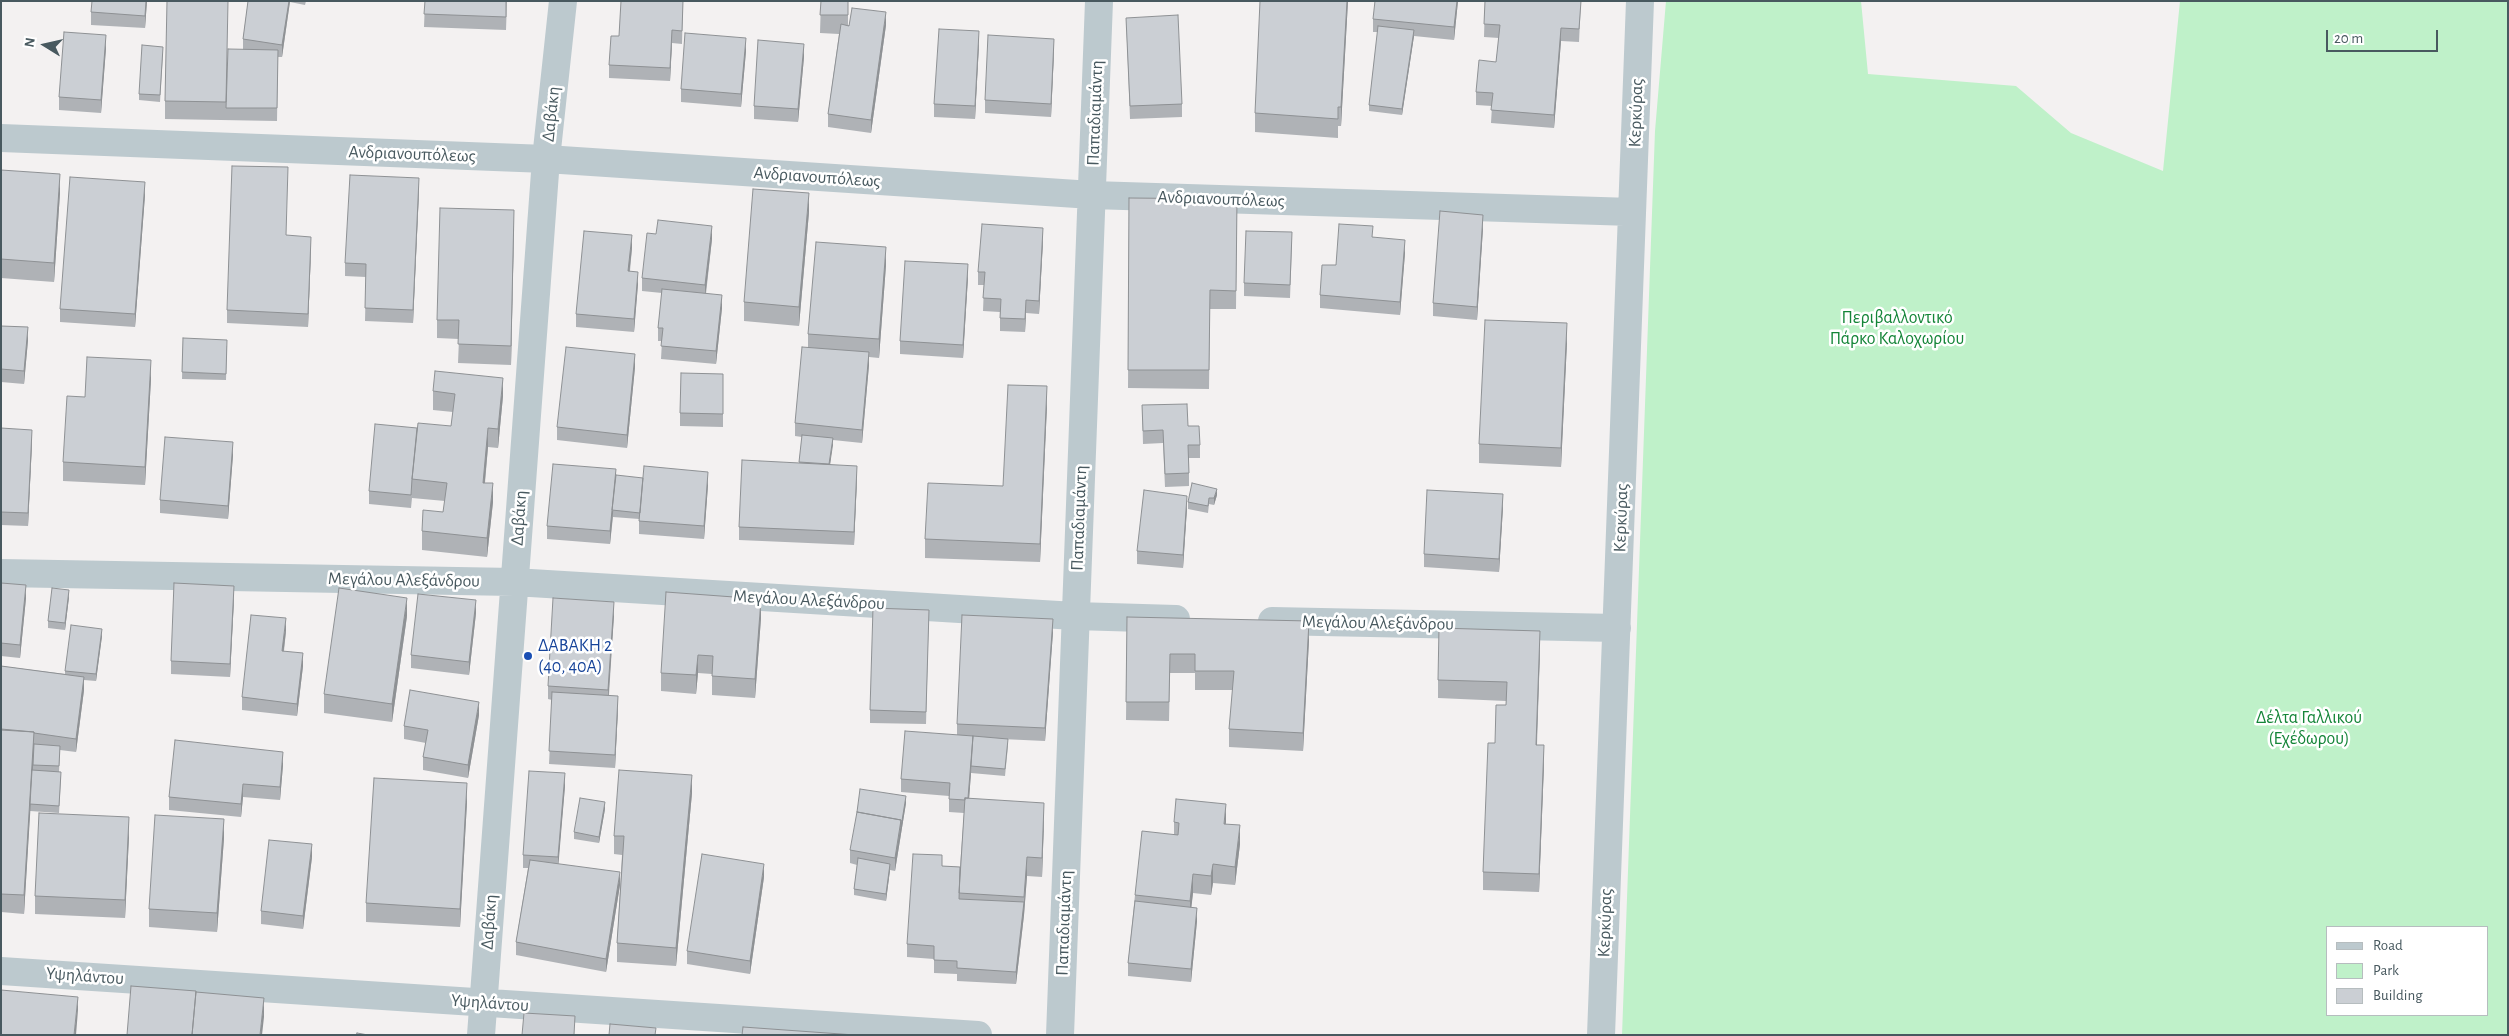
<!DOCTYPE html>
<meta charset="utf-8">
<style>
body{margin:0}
#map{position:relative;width:2509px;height:1036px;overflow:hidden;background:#f3f1f1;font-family:"Alegreya Sans",sans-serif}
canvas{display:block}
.frame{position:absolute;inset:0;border:2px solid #48595f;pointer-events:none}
.legend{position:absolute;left:2326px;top:926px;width:162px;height:90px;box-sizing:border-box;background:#fff;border:1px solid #b6bdbf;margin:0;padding:6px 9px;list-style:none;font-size:15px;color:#48595f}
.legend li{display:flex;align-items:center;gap:10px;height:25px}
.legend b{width:25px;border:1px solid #b6bdbf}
.north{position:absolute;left:20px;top:20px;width:50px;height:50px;-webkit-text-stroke:4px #fff;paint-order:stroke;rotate:280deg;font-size:14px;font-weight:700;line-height:20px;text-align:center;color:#48595f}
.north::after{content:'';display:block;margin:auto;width:18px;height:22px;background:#48595f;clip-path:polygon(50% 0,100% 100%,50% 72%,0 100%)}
.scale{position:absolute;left:2326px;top:30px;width:112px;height:22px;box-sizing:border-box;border:2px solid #48595f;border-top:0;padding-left:6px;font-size:15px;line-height:18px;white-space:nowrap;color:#48595f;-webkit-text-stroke:4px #fff;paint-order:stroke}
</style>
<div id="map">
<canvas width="2509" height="1036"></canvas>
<div class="frame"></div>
<ul class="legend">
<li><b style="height:6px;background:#bcc9ce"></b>Road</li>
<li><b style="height:14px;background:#bff1c9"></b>Park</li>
<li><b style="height:14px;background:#cbcfd4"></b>Building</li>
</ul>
<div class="north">N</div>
<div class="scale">20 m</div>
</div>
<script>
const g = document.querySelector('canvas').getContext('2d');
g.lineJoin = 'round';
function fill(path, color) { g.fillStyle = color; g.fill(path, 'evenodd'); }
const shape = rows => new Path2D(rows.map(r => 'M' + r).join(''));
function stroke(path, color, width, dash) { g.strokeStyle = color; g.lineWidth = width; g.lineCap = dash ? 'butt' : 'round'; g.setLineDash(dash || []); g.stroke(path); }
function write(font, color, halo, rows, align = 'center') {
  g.font = font + ' "Alegreya Sans",sans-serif'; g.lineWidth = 5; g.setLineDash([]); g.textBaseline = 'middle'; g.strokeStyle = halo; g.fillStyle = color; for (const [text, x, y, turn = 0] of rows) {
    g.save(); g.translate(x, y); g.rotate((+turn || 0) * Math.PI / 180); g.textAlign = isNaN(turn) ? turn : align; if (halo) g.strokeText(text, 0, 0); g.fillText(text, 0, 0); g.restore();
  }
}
fill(shape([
 [1666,1,1861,1,1868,74,2016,86,2071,133,2163,171,2180,1,2508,1,2508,1035,1622,1035,1655,131],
 [2328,927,2488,927,2488,1015,2328,1015]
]), '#bff1c9');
stroke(shape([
 [1,138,546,159,1092,195,1632,212],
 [1,573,514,582,1075,616,1176,619],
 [1272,621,1617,628],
 [1,971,978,1035],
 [481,1035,546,159,563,1],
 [1060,1035,1099,1],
 [1601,1035,1640,1]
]), '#bcc9ce', 28);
fill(shape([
 [147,1,145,28,91,25,91,12],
 [248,1,306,1,305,5,290,2,282,57,278,57,277,121,165,119,165,101,227,76,243,49,243,39],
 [425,1,507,1,506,30,424,27],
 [683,1,682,44,672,43,670,81,609,78,609,65,619,36],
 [821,1,848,1,848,25,886,25,871,133,828,127,828,114,839,34,820,33],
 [1348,1,1341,126,1338,126,1338,138,1255,132,1255,113],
 [1458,1,1454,40,1414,36,1402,115,1369,111,1369,105,1378,32,1373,32,1373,19],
 [1485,1,1581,1,1579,42,1561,41,1554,128,1491,123,1492,106,1476,105,1476,92,1496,62,1499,38,1484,37],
 [1126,18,1182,104,1182,117,1130,119],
 [979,44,975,119,934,117,934,104],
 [106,48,101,113,59,110,59,97],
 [746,51,741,107,681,102,681,89],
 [1054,52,1051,117,985,113,985,100],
 [163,53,160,102,139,100,139,94],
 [804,57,798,122,754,119,754,106],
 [1,170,60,193,54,282,1,278],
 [419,191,413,323,365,321,366,277,345,276,345,263],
 [145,195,135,327,60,322,60,309],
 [1129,198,1237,199,1236,309,1210,309,1209,389,1128,388],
 [809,212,799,326,744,321,744,302],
 [514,228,511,365,458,363,459,339,437,338,437,320],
 [1483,228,1477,320,1433,316,1433,303],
 [286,235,311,250,308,327,227,323,227,310],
 [1373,237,1405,253,1400,315,1320,308,1320,295,1336,265],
 [712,239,706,294,722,308,716,364,661,359,662,341,658,341,658,328,662,293,642,291,642,278],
 [1043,241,1039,314,1026,313,1025,332,1000,331,1000,312,983,311,984,285,978,285,978,272],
 [1292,245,1290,298,1244,296,1244,283],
 [632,248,630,271,638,284,634,332,576,327,576,314],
 [886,265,879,358,869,357,869,365,862,443,833,440,830,464,857,479,854,545,739,540,739,527,799,463,802,437,795,436,795,423,808,347,808,334],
 [968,277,963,358,900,354,900,341],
 [1,326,28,340,24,384,1,382],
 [183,338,227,346,226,380,182,379],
 [1567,342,1561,467,1479,463,1479,444],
 [635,367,627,448,557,440,557,427],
 [723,374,723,427,680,426,680,413],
 [151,379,145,485,63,481,63,462],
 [433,391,503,396,498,448,488,447,485,483,493,502,487,557,422,550,422,531,443,512,445,501,412,498,411,508,369,504,369,491,417,428,451,426,453,412,433,410],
 [1047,405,1040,562,925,558,925,539,1003,486],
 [1142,405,1188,426,1200,445,1200,458,1189,458,1189,486,1165,487,1163,443,1143,444],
 [1,428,32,443,28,526,1,525],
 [233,455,228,519,160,513,160,500],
 [616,476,708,485,704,539,639,534,639,519,613,517,610,544,547,539,547,526],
 [1217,495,1214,505,1209,504,1208,513,1188,509,1188,502],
 [1503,507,1499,572,1424,567,1424,554],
 [1187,508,1183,568,1137,564,1137,551],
 [1,583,26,598,20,658,1,656],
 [69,597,65,630,48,628,48,621],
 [234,599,230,677,171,674,171,661],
 [929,610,926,724,870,723,870,710],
 [476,613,469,675,411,668,411,655],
 [614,615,609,695,618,709,615,768,549,764,552,700,548,699,548,686],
 [407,616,392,722,324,713,324,694],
 [1127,617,1309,640,1303,751,1229,747,1229,729,1233,690,1195,690,1195,673,1170,673,1169,721,1126,720],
 [761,618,755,698,712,695,712,674,698,673,696,694,661,691,661,673],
 [286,631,284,651,303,666,297,716,242,710,242,697],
 [1053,632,1045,741,1002,739,1008,746,1005,776,971,773,969,798,1044,821,1042,877,1027,876,1024,915,1016,984,957,981,957,974,934,973,934,959,907,957,907,944,942,866,960,867,964,813,949,812,949,796,901,792,901,779,957,735,957,724],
 [102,636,96,681,84,680,84,690,76,752,60,750,59,772,61,778,59,813,30,811,24,914,1,912,1,666,65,674,65,671],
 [1540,650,1537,745,1544,764,1539,892,1483,890,1483,872,1495,743,1506,705,1506,701,1438,698,1438,680],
 [479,715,468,778,423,770,423,757,426,743,404,739,404,726],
 [283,765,280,800,243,797,241,817,169,810,169,797],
 [565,786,558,864,620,885,606,972,516,955,516,942,528,868,523,868,523,855],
 [692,793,676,966,617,962,617,943,622,855,614,854,614,836],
 [467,802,460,927,366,922,366,903],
 [906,803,895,871,890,870,886,901,854,895,854,889,857,865,850,863,850,850],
 [605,809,599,843,574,839,574,832],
 [1174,822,1226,824,1240,844,1235,885,1213,883,1211,895,1193,893,1191,907,1197,921,1191,982,1128,976,1128,963,1135,895,1174,835],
 [129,836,125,918,35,914,35,896],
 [224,838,217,932,149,927,149,909],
 [312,857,303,929,261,924,261,911],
 [764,877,750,974,687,964,687,951]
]), '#afb2b6');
fill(shape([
 [146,1,147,1,145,28,145,16],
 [289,1,290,1,282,57,282,45],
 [1347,1,1348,1,1341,126,1341,107],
 [1457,1,1458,1,1454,40,1454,27],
 [886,12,886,25,871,133,871,120],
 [1561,28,1561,41,1554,128,1554,115],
 [672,30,672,43,670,81,670,68],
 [1414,30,1414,36,1402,115,1402,109],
 [979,31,979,44,975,119,975,106],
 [106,35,106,48,101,113,101,100],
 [746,38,746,51,741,107,741,94],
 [1054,39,1054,52,1051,117,1051,104],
 [804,44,804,57,798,122,798,109],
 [60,174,60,193,54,282,54,263],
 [419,178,419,191,413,323,413,310],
 [145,182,145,195,135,327,135,314],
 [809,193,809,212,799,326,799,307],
 [514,210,514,228,511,365,511,346],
 [1483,215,1483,228,1477,320,1477,307],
 [712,226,712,239,705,298,705,285],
 [1043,228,1043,241,1039,314,1039,301],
 [632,235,632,248,628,284,628,271],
 [311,237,311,250,308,327,308,314],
 [1405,240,1405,253,1400,315,1400,302],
 [886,247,886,265,879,358,879,339],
 [968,264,968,277,963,358,963,345],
 [638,272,638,284,634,332,634,319],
 [722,295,722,308,716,364,716,351],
 [1026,300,1026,313,1025,332,1025,319],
 [1567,323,1567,342,1561,467,1561,448],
 [28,327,28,340,24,384,24,371],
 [869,352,869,365,862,443,862,430],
 [635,354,635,367,627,448,627,435],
 [151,360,151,379,145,485,145,467],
 [503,378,503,396,498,448,498,429],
 [1047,386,1047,405,1040,562,1040,544],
 [488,428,488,447,483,501,483,483],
 [32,430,32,443,28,526,28,513],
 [833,438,833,445,829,472,829,466],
 [233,442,233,455,228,519,228,506],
 [857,466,857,479,854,545,854,532],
 [616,469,616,482,610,544,610,531],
 [708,472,708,485,704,539,704,526],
 [493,483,493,502,487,557,487,538],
 [1217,489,1217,495,1214,505,1214,498],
 [1503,494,1503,507,1499,572,1499,559],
 [1187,496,1187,508,1183,568,1183,555],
 [26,585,26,598,20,658,20,645],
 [234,586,234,599,230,677,230,664],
 [69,590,69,597,65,630,65,623],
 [407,598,407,616,392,722,392,704],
 [761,599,761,618,755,698,755,679],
 [476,600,476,613,469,675,469,662],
 [614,602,614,615,608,703,608,690],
 [286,618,286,631,282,664,282,651],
 [1053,619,1053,632,1045,741,1045,728],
 [1309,621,1309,640,1303,751,1303,733],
 [102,629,102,636,96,681,96,674],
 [1540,631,1540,650,1536,763,1536,745],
 [303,653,303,666,297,716,297,704],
 [698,655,698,673,696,694,696,675],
 [84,677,84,690,76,752,76,739],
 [618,696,618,709,615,768,615,755],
 [479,702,479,715,468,778,468,765],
 [34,732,34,751,24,914,24,895],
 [973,736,971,773,968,814,968,801],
 [1544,745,1544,764,1539,892,1539,874],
 [283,752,283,765,280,800,280,787],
 [565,773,565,786,558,870,558,857],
 [692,775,692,793,676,966,676,948],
 [467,783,467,802,460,927,460,909],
 [243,784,243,797,241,817,241,804],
 [906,796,906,803,895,871,895,858],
 [605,802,605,809,599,843,599,837],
 [1044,803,1044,821,1042,877,1042,858],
 [1226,804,1226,822,1224,842,1224,824],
 [129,817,129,836,125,918,125,900],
 [224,819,224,838,217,932,217,913],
 [1240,825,1240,844,1235,885,1235,867],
 [312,844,312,857,303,929,303,916],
 [1027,857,1027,876,1024,915,1016,984,1016,972,1024,902],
 [764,864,764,877,750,974,750,961],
 [890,864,890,870,886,901,886,894],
 [1213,864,1213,883,1211,895,1211,876],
 [620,872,620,885,606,972,606,959],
 [1193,874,1193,893,1190,920,1190,901],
 [1197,908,1197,921,1191,982,1191,969],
 [78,997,78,1010,76,1035,74,1035],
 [264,998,264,1017,262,1035,260,1035]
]), '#8e9194');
const building = shape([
 [92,1,146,1,145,16,91,12,92,1],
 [167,1,228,1,226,102,165,101,167,1],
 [248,1,289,1,282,45,243,39,248,1],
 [425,1,506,1,506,17,424,14,425,1],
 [621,1,683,1,682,31,672,30,670,68,609,65,611,36,619,36,621,1],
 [821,1,848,1,848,15,820,15,821,1],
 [1260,1,1347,1,1341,107,1338,107,1338,119,1255,113,1260,1],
 [1375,1,1457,1,1454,27,1373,19,1375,1],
 [1485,1,1581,1,1579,29,1561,28,1554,115,1491,110,1493,93,1476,92,1479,60,1496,62,1500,25,1484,24,1485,1],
 [852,8,886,12,871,120,828,114,841,24,849,26,852,8],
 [1178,15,1182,104,1130,106,1126,18,1178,15],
 [1378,26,1414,30,1402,109,1369,105,1378,26],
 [939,29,979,31,975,106,934,104,939,29],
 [64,32,106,35,101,100,59,97,64,32],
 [685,33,746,38,741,94,681,89,685,33],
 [988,35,1054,39,1051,104,985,100,988,35],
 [758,40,804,44,798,109,754,106,758,40],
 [142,45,163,47,160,95,139,94,142,45],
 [228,49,278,50,277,108,226,108,228,49],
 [232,166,288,167,286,235,311,237,308,314,227,310,232,166],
 [1,170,60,174,54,263,1,259,1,170],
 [350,175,419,178,413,310,365,308,366,264,345,263,350,175],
 [70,177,145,182,135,314,60,309,70,177],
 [753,189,809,193,799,307,744,302,753,189],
 [1129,198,1237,199,1236,291,1210,290,1209,370,1128,370,1129,198],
 [440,208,514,210,511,346,458,344,459,320,437,320,440,208],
 [1440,211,1483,215,1477,307,1433,303,1440,211],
 [658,220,712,226,705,285,642,278,647,233,656,234,658,220],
 [982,224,1043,228,1039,301,1026,300,1025,319,1000,318,1001,299,983,298,985,272,978,272,982,224],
 [1339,224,1373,226,1372,237,1405,240,1400,302,1320,295,1322,265,1336,265,1339,224],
 [584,231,632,235,628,271,638,272,634,319,576,314,584,231],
 [1246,231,1292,232,1290,285,1244,283,1246,231],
 [816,242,886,247,879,339,808,334,816,242],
 [905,261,968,264,963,345,900,341,905,261],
 [662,289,722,295,716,351,661,346,663,328,658,328,662,289],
 [1485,320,1567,323,1561,448,1479,444,1485,320],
 [1,326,28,327,24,371,1,369,1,326],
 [183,338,227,340,226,374,182,372,183,338],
 [566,347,635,354,627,435,557,427,566,347],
 [802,347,869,352,862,430,795,423,802,347],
 [87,357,151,360,145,467,63,462,67,396,85,397,87,357],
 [435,371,503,378,498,429,488,428,483,483,493,483,487,538,422,531,423,510,443,512,447,483,412,479,418,423,451,426,455,394,433,391,435,371],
 [681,373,723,374,723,414,680,413,681,373],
 [1008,385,1047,386,1040,544,925,539,928,483,1003,486,1008,385],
 [1187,404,1188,426,1199,426,1200,445,1188,445,1189,473,1165,474,1163,430,1143,431,1142,405,1187,404],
 [375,424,417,428,412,479,411,495,369,491,375,424],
 [1,428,32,430,28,513,1,512,1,428],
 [802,435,833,438,829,464,799,462,802,435],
 [165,437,233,442,228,506,160,500,165,437],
 [742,460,857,466,854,532,739,527,742,460],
 [553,464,616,469,610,531,547,526,553,464],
 [644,466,708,472,704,526,639,521,644,466],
 [616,475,643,478,640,513,612,510,616,475],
 [1192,483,1217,489,1214,498,1209,498,1208,506,1188,502,1192,483],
 [1144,490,1187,496,1183,555,1137,551,1144,490],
 [1427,490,1503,494,1499,559,1424,554,1427,490],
 [1,583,26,585,20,645,1,643,1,583],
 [174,583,234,586,230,664,171,661,174,583],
 [52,588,69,590,65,623,48,621,52,588],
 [339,588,407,598,392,704,324,694,339,588],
 [666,592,761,599,755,679,712,676,713,656,698,655,696,675,661,673,666,592],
 [418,594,476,600,469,662,411,655,418,594],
 [553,598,614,602,608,690,548,686,553,598],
 [873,608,929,610,926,712,870,710,873,608],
 [251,615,286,618,282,651,303,653,297,704,242,697,251,615],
 [962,615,1053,619,1045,728,957,724,962,615],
 [1127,617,1309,621,1303,733,1229,729,1234,671,1195,671,1195,654,1170,654,1169,702,1126,702,1127,617],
 [71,625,102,629,96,674,65,671,71,625],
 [1439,628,1540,631,1536,745,1544,745,1539,874,1483,872,1488,743,1495,743,1496,705,1506,705,1507,682,1438,680,1439,628],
 [1,666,84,677,76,739,34,733,34,732,1,729,1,666],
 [410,690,479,702,468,765,423,757,428,730,404,726,410,690],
 [552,692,618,696,615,755,549,751,552,692],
 [1,730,34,732,24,895,1,894,1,730],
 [905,731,973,736,968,798,965,798,965,800,949,799,950,783,901,779,905,731],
 [973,736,1008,739,1005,769,971,766,973,736],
 [175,740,283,752,280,787,243,784,241,804,169,797,175,740],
 [34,744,60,746,59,766,33,765,34,744],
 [32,770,61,772,59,806,30,804,32,770],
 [619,770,692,775,676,948,617,943,624,836,614,836,619,770],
 [529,771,565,773,558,857,523,855,529,771],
 [374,778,467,783,460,909,366,903,374,778],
 [860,789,906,796,901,827,901,820,857,812,860,789],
 [580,798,605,802,599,837,574,832,580,798],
 [965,798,1044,803,1042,858,1027,857,1024,897,959,893,965,798],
 [1176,799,1226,804,1224,824,1240,825,1235,867,1213,864,1211,876,1193,874,1190,901,1135,895,1142,831,1178,835,1179,823,1174,822,1176,799],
 [857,812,901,820,895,858,850,850,857,812],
 [39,813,129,817,125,900,35,896,39,813],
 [155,815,224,819,217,913,149,909,155,815],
 [269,840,312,844,303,916,261,911,269,840],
 [702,854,764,864,750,961,687,951,702,854],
 [913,854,942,855,942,866,960,867,959,899,1024,902,1016,972,957,968,957,961,934,960,934,946,907,944,913,854],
 [858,858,890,864,886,894,854,889,858,858],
 [530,860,620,872,606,959,516,942,530,860],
 [1135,901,1197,908,1191,969,1128,963,1135,901],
 [131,986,196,991,192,1035,127,1035,131,986],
 [1,990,78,997,74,1035,1,1035,1,990],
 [196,992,264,998,260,1035,192,1035,196,992],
 [524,1013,575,1016,574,1035,522,1035,524,1013],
 [610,1024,656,1028,655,1035,609,1035,610,1024],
 [743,1027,855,1035,742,1035,743,1027],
 [357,1033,368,1035,356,1035,357,1033]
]);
fill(building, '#cbcfd4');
stroke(building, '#8e9194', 1);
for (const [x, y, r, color] of [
 [528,656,5,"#1a4fb4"]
]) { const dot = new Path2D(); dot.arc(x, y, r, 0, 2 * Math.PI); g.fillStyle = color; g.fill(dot); stroke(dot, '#fff', 2); }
write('18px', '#48595f', '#fff', [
 ["Παπαδιαμάντη",1095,113,-88],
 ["Κερκύρας",1636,113,-88],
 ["Δαβάκη",551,114,-84],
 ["Ανδριανουπόλεως",412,154,2],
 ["Ανδριανουπόλεως",817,177,4],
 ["Ανδριανουπόλεως",1221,199,2],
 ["Δαβάκη",519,518,-86],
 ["Παπαδιαμάντη",1079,518,-88],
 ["Κερκύρας",1621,518,-88],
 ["Μεγάλου Αλεξάνδρου",404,580,1],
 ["Μεγάλου Αλεξάνδρου",809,600,3],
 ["Μεγάλου Αλεξάνδρου",1378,623,1],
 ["Δαβάκη",489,922,-86],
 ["Παπαδιαμάντη",1064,923,-88],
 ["Κερκύρας",1605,923,-88],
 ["Υψηλάντου",85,976,4],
 ["Υψηλάντου",490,1003,4]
]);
write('18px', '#148538', '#fff', [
 ["Περιβαλλοντικό",1897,318],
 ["Πάρκο Καλοχωρίου",1897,339],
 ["Δέλτα Γαλλικού",2309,718],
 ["(Εχέδωρου)",2309,739]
]);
write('18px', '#164399', '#fff', [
 ["ΔΑΒΑΚΗ 2",538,646],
 ["(40, 40Α)",538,667]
], 'left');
</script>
